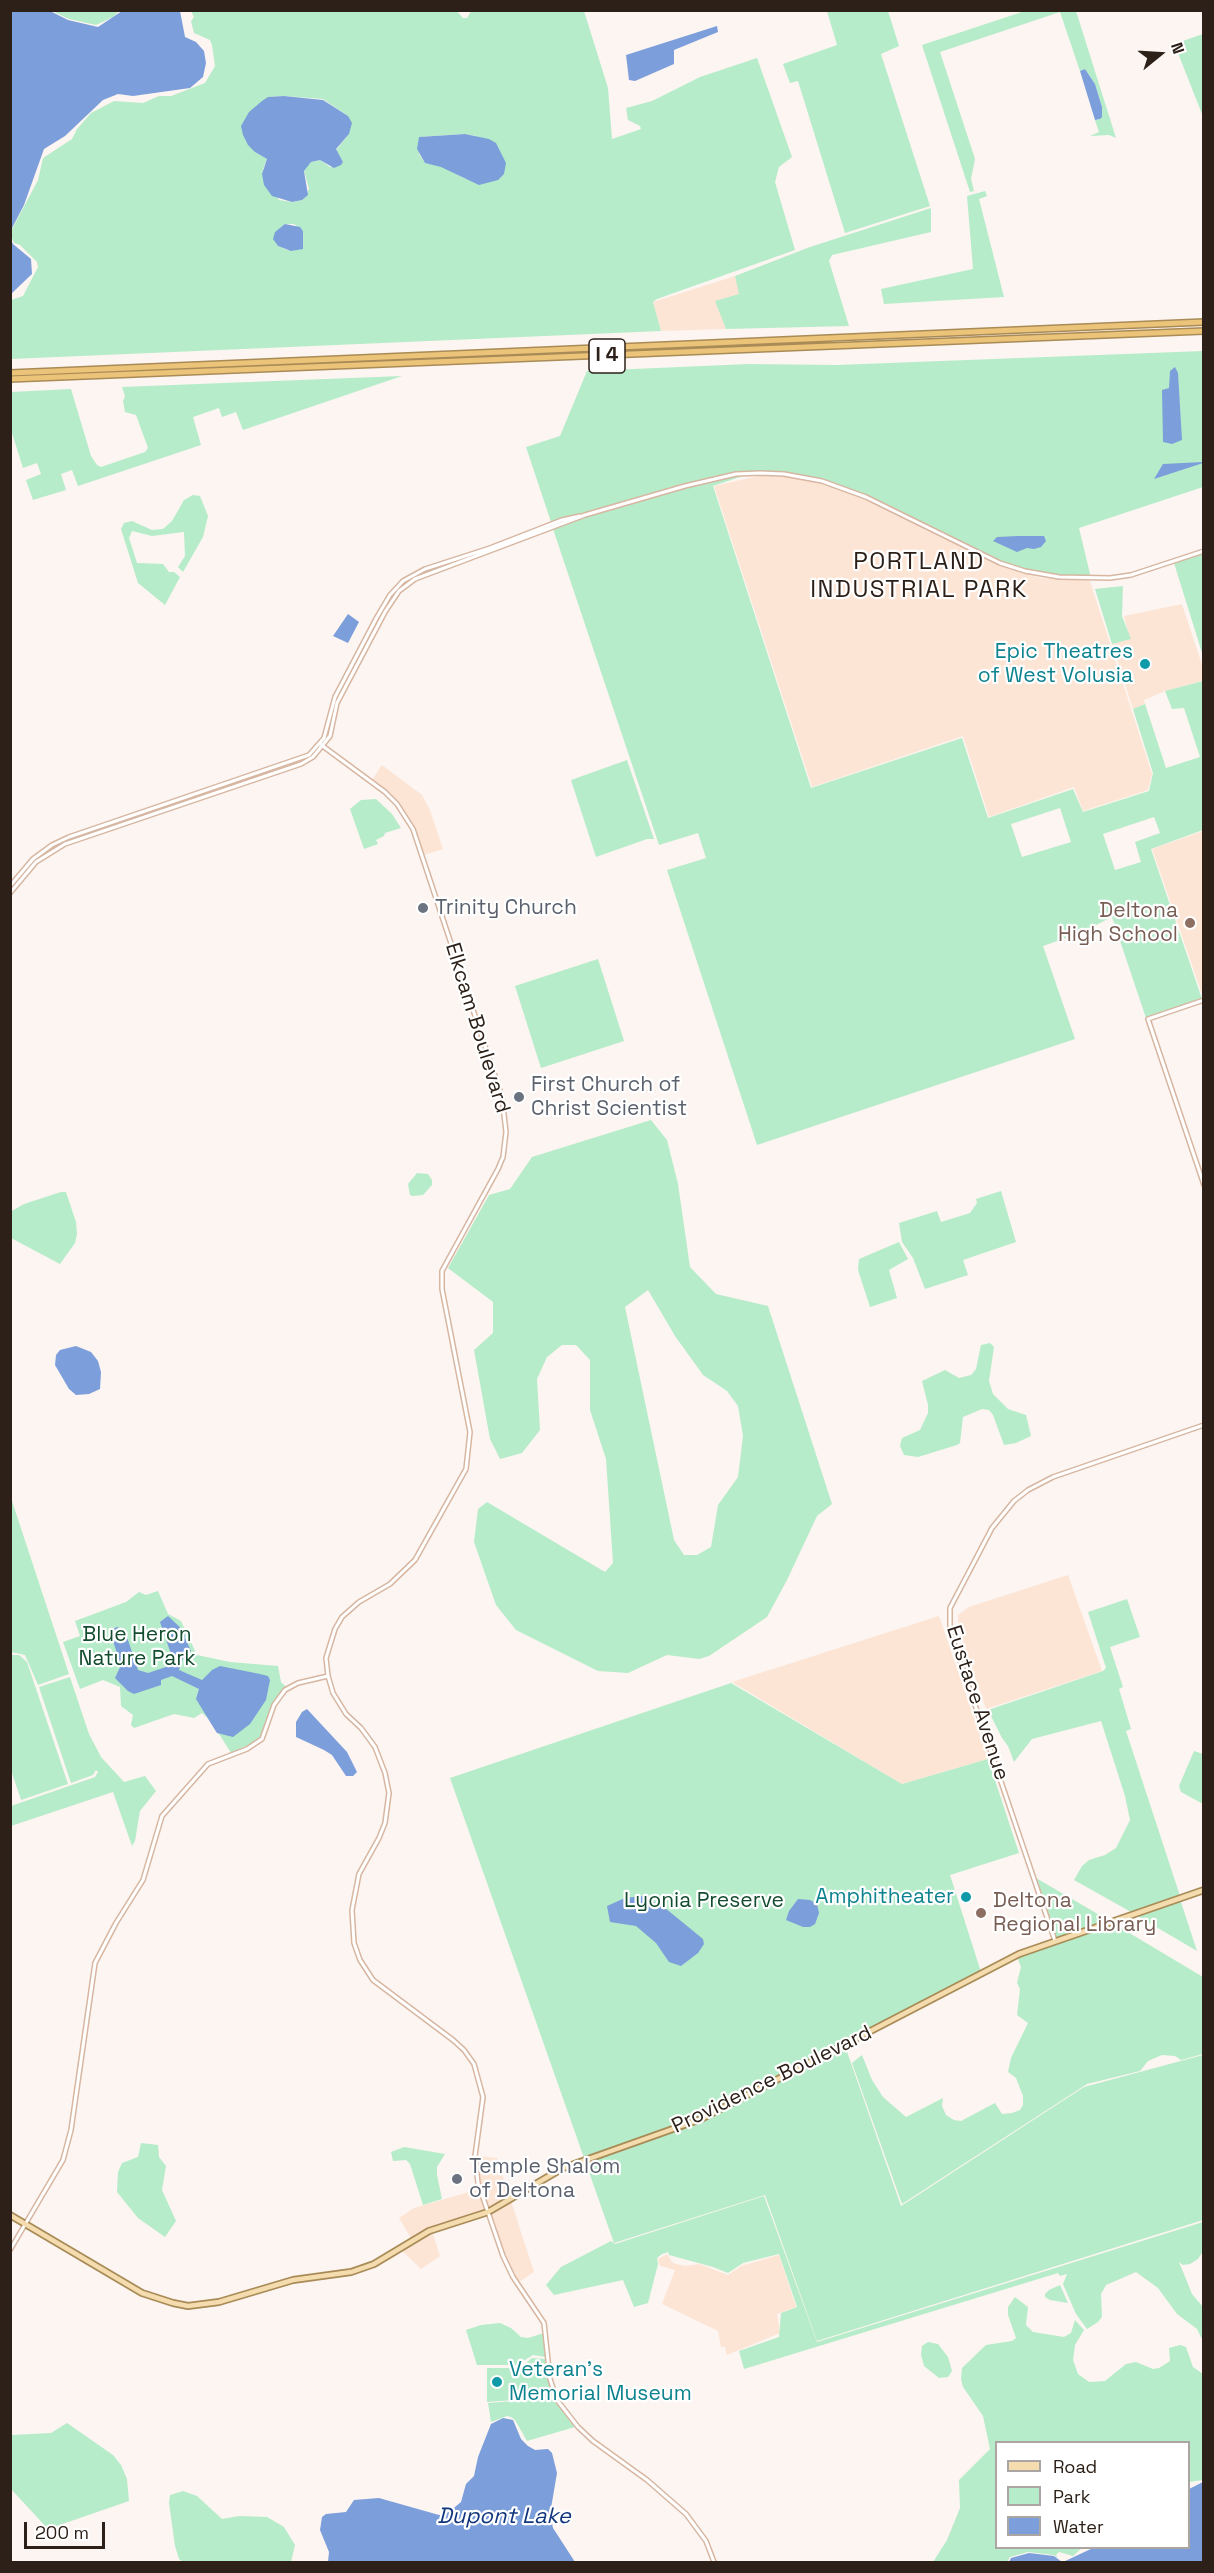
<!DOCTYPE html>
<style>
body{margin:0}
#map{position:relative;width:1214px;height:2573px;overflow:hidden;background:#fcf5f1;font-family:"Space Grotesk",sans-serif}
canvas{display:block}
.frame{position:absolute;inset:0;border:12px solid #2c2018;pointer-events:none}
.legend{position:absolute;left:995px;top:2441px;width:195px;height:108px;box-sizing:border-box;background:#fff;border:2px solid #aba6a3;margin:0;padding:8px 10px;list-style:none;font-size:18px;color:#2c2018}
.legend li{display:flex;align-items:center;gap:12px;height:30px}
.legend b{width:30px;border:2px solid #aba6a3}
.north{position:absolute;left:1130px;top:24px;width:60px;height:60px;-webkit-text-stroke:4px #fff;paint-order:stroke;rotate:72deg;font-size:16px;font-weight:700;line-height:24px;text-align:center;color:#2c2018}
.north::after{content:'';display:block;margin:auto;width:21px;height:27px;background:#2c2018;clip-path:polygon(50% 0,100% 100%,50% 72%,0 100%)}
.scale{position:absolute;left:24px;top:2522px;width:81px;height:27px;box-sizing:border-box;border:3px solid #2c2018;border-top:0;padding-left:8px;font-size:18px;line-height:21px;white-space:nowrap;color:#2c2018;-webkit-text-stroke:4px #fff;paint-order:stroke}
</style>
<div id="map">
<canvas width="1214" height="2573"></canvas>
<div class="frame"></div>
<ul class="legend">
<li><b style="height:8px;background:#f4dcaf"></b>Road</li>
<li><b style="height:16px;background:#b6ecc9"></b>Park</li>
<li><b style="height:16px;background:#7c9edb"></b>Water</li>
</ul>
<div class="north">N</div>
<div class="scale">200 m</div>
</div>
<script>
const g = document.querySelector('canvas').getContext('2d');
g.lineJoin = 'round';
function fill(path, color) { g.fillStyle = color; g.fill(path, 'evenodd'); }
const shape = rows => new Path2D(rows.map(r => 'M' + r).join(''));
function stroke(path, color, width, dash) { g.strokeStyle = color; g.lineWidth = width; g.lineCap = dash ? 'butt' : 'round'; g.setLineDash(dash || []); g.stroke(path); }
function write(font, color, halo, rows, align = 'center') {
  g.font = font + ' "Space Grotesk",sans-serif'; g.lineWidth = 4.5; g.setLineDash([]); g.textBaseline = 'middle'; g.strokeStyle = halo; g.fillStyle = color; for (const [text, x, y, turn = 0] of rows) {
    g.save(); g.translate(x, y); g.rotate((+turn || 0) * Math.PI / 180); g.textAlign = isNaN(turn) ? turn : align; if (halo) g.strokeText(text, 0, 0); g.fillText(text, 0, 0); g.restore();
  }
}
fill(shape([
 [735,276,740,294,716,301,726,329,661,331,653,302],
 [762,475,809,479,842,489,1019,572,1041,578,1090,581,1152,774,1148,790,1083,811,1074,787,989,817,963,736,812,787,714,486],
 [1182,604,1203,668,1203,681,1165,691,1144,700,1145,704,1133,709,1112,644,1130,639,1124,616],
 [382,765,422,795,430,810,443,849,424,855,414,829,398,803,372,780],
 [1203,831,1203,997,1152,849],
 [1068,1575,1102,1671,986,1709,959,1630,958,1615,969,1607],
 [939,1616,988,1759,902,1784,732,1682],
 [477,2156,497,2158,510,2198,489,2210,480,2182],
 [479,2189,486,2211,412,2240,399,2218,414,2208],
 [511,2201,534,2272,519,2282,504,2256,490,2212],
 [432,2231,440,2256,421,2269,401,2250],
 [667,2254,673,2263,685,2266,699,2264,728,2275,741,2266,779,2255,796,2307,777,2314,780,2333,727,2355,725,2347,721,2347,718,2331,662,2304,675,2270,660,2266,658,2259]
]), '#fde5d5');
fill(shape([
 [456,10,463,18,467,18,471,11,584,11,608,88,612,139,641,129,640,126,628,120,626,108,652,101,700,77,757,58,792,157,779,167,775,182,795,250,657,299,653,302,661,331,11,359,11,300,23,296,38,267,37,262,20,245,14,243,10,233,38,180,43,158,72,139,77,129,91,113,114,101,143,103,159,96,171,96,205,83,215,66,212,45,210,40,194,33,191,21,194,17,191,11],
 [284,96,323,99,348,116,349,134,336,150,343,162,330,167,320,160,311,162,304,170,309,189,302,200,292,202,279,200,263,169,267,159,255,152,268,97],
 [464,134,476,136,466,179,441,166,425,163,419,154,419,137],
 [285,224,294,224,303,231,303,241,287,250,278,246],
 [52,11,119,11,113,17,96,25,69,19],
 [827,11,888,11,899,46,881,54,930,206,845,233,798,81,790,83,783,64,837,45],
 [1025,11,1076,11,1116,138,1109,135,1090,136,1099,132,1095,120,1100,119,1102,107,1095,84,1085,69,1080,71,1060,12,940,52,975,159,971,179,974,191,970,192,922,45],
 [1203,34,1204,113,1202,114,1176,48,1177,43],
 [985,191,987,196,979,199,1004,297,884,304,881,289,973,269,967,196],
 [931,208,931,232,832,255,829,261,849,326,726,329,715,301,739,294,735,276,810,247],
 [1203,351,1203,487,1079,528,1091,578,1073,578,1026,570,1000,562,866,496,829,481,784,472,760,471,717,477,551,522,526,447,560,436,587,371,749,364,837,365],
 [402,376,243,430,236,412,222,417,219,408,193,417,201,445,78,486,72,470,61,474,66,490,33,500,26,480,41,474,37,463,23,468,11,430,11,392,71,389,91,456,97,465,101,467,145,452,148,448,136,415,125,412,123,401,125,396,122,387],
 [760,474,743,476,713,486,811,788,962,738,988,818,1073,789,1083,812,1149,791,1153,773,1133,709,1145,704,1166,768,1200,757,1184,708,1172,709,1165,691,1203,681,1203,830,1151,849,1202,999,1146,1018,1112,917,1080,933,1043,946,1075,1039,757,1145,667,870,706,858,698,833,659,845,553,529,587,516,685,487,737,476],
 [1060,808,1071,842,1022,857,1011,824],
 [1154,817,1160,833,1135,842,1141,862,1115,870,1103,834],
 [193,495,200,496,208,516,203,537,183,572,178,567,185,556,184,532,152,536,132,531,129,538,137,563,163,564,169,572,174,572,180,577,165,605,138,583,121,529,124,523,132,521,152,530,163,529,172,521,184,500],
 [1203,553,1204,553,1203,656,1174,563],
 [1123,586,1122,616,1131,639,1112,644,1095,589],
 [627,760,654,839,647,839,596,857,571,780],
 [376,799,392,814,401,828,385,833,384,836,376,840,378,844,364,849,350,809,361,800],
 [598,959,624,1041,541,1068,515,986],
 [651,1120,667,1140,678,1184,690,1267,716,1294,768,1306,832,1504,817,1516,787,1580,767,1617,709,1656,699,1659,667,1655,628,1673,598,1671,516,1630,496,1605,474,1542,478,1509,487,1502,605,1572,613,1563,606,1459,590,1410,590,1360,576,1345,562,1345,547,1357,537,1379,540,1430,522,1453,500,1459,490,1439,474,1350,493,1333,493,1302,448,1268,489,1195,510,1189,532,1157],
 [648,1290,675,1336,703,1375,727,1391,738,1406,743,1436,738,1477,718,1505,711,1547,697,1555,684,1555,674,1540,625,1307],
 [417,1173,428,1174,432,1180,432,1185,423,1195,413,1196,410,1195,408,1184],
 [1001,1191,1016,1242,963,1260,968,1275,925,1289,913,1258,902,1242,899,1223,937,1211,941,1222,970,1213,977,1203,976,1199],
 [61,1192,66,1192,76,1222,77,1234,75,1243,60,1264,11,1238,10,1212,24,1204],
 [899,1242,908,1259,889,1270,897,1298,870,1307,858,1270,859,1259],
 [990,1343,994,1347,989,1381,993,1394,1008,1409,1026,1415,1031,1436,1016,1443,1004,1445,993,1415,989,1410,982,1409,963,1417,960,1443,957,1445,918,1457,904,1455,900,1446,902,1438,920,1430,928,1413,928,1405,922,1381,945,1370,959,1378,971,1375,976,1369,981,1345],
 [10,1495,69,1674,38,1685,25,1655,11,1652],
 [158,1591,168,1614,181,1621,197,1655,230,1662,278,1666,281,1682,286,1687,271,1706,266,1727,257,1741,231,1753,211,1721,202,1713,194,1718,174,1714,134,1728,131,1725,133,1715,121,1706,120,1687,103,1680,80,1689,63,1642,80,1636,75,1621,126,1602,139,1592,146,1595],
 [1127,1599,1140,1637,1110,1647,1123,1687,1119,1689,1131,1729,1126,1731,1180,1896,1131,1912,1074,1880,1082,1866,1089,1860,1105,1855,1116,1848,1130,1820,1125,1796,1101,1721,1032,1739,1014,1762,1008,1746,1002,1738,988,1710,1103,1671,1106,1668,1088,1612],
 [10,1655,19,1655,27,1662,68,1784,21,1800,11,1770],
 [70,1677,89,1734,101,1757,124,1782,145,1776,156,1791,140,1811,135,1841,132,1846,113,1792,11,1826,11,1806,95,1777,98,1772,96,1770,93,1775,71,1783,39,1687],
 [731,1683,902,1784,988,1759,1019,1853,950,1875,981,1972,844,2043,901,2206,1084,2087,1203,2055,1203,2220,817,2341,765,2195,614,2243,450,1778],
 [1194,1751,1203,1754,1203,1804,1181,1792,1179,1786],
 [1036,1878,1108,1920,1056,1939],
 [1180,1899,1197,1951,1134,1914],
 [1111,1922,1203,1977,1203,2054,1181,2060,1175,2056,1162,2055,1148,2061,1140,2071,1087,2084,902,2204,852,2063,862,2055,872,2080,883,2097,906,2117,943,2098,942,2106,946,2115,954,2120,961,2121,995,2103,1002,2114,1012,2113,1020,2110,1023,2105,1023,2096,1016,2078,1008,2072,1011,2058,1028,2023,1017,2015,1020,1989,1017,1983,1021,1967,1017,1957],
 [141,2143,158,2145,159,2157,166,2166,162,2190,176,2221,165,2237,138,2218,117,2192,118,2172,122,2163,138,2157],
 [404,2147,445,2154,437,2167,437,2175,442,2199,423,2205,410,2164,406,2160,393,2161,391,2152],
 [764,2196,817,2342,1203,2222,1203,2251,1198,2259,1190,2264,1183,2265,1179,2262,1192,2294,1203,2307,1203,2341,1197,2329,1177,2314,1158,2288,1136,2272,1106,2285,1101,2294,1102,2317,1098,2322,1087,2329,1076,2314,1063,2284,1067,2274,1060,2276,1058,2273,744,2369,739,2351,779,2337,781,2313,797,2307,779,2254,743,2263,728,2273,713,2267,669,2255,668,2252,662,2254,657,2258,658,2264,648,2303,634,2307,623,2280,554,2295,546,2285,561,2267,611,2241,615,2244],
 [1060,2285,1068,2303,1050,2300,1045,2297,1045,2294,1049,2290],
 [1015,2297,1028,2307,1026,2325,1033,2332,1064,2337,1071,2333,1075,2320,1084,2330,1075,2345,1073,2360,1078,2374,1089,2382,1105,2381,1126,2364,1136,2362,1153,2369,1159,2368,1170,2361,1169,2348,1180,2345,1186,2347,1193,2367,1203,2374,1203,2480,1189,2482,1188,2442,996,2442,996,2548,1082,2548,1073,2556,1059,2552,1056,2555,1058,2558,1054,2555,1028,2552,1010,2557,1007,2562,933,2562,947,2540,960,2508,959,2480,990,2449,983,2416,963,2387,961,2379,962,2368,986,2345,1012,2341,1016,2338,1008,2315,1008,2307],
 [500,2323,511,2328,521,2337,528,2338,544,2333,546,2357,533,2355,517,2365,477,2365,466,2330,481,2325],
 [928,2342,938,2344,948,2357,952,2371,948,2377,939,2378,924,2366,921,2355,922,2346],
 [532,2358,545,2359,554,2397,487,2402,487,2368,520,2368],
 [553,2398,575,2427,527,2441,515,2420,511,2417,507,2416,491,2422,488,2403],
 [67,2423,113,2455,121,2465,127,2479,129,2501,48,2529,11,2489,11,2444,12,2435,51,2433],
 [183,2491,197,2496,222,2519,239,2516,267,2517,284,2527,295,2545,291,2562,183,2562,179,2559,175,2546,169,2503,170,2495]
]), '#b6ecc9');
fill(shape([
 [11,10,50,11,68,20,98,27,122,11,180,11,185,37,196,42,204,51,206,63,203,77,190,88,133,96,118,94,103,100,65,136,44,149,24,205,11,230],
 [717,26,718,32,674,50,674,64,635,81,629,80,626,55],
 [1085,69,1095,84,1102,107,1102,117,1100,119,1095,120,1080,71],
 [284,96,323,100,348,116,352,123,349,134,336,149,343,162,341,165,334,168,320,160,311,162,304,171,308,195,302,200,292,202,272,196,264,185,262,174,267,159,255,152,248,145,243,135,241,126,249,112,262,101,268,97],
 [465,134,489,139,496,143,506,163,504,174,498,180,479,185,441,167,425,163,417,149,419,137],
 [285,224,300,227,303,231,303,249,291,251,278,246,273,239,275,232],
 [10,238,13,244,31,259,32,274,11,294],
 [1175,367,1178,373,1182,440,1172,444,1163,442,1162,390,1169,388,1170,371],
 [1203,462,1203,463,1154,479,1163,464],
 [1018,536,1044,536,1046,541,1041,547,1034,549,1027,548,1017,552,993,541,997,537],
 [348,614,359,622,348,643,333,636],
 [76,1346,91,1352,98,1361,101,1372,100,1389,89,1394,76,1395,69,1389,55,1365,56,1355,60,1350],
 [168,1616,185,1632,185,1638,191,1651,184,1655,179,1670,202,1680,212,1670,220,1666,260,1674,268,1676,270,1680,266,1700,250,1724,233,1737,217,1733,215,1730,196,1699,199,1689,172,1676,161,1680,161,1685,134,1694,128,1691,115,1678,121,1665,110,1632,112,1629,117,1627,125,1631,138,1670,148,1673,169,1666,172,1657,160,1622],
 [307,1709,347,1752,357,1772,353,1776,346,1776,332,1755,324,1750,296,1737,296,1722,302,1712],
 [642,1896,665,1908,703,1939,704,1944,698,1953,681,1966,669,1962,656,1943,636,1926,610,1922,607,1906,625,1898],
 [798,1899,810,1900,817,1904,819,1913,815,1924,810,1927,803,1927,786,1920,789,1911],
 [503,2418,513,2420,521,2439,528,2446,535,2450,548,2449,552,2453,557,2473,550,2514,553,2528,575,2562,328,2562,329,2552,320,2530,322,2517,326,2514,346,2512,354,2500,379,2498,439,2515,449,2512,461,2502,466,2484,474,2476,478,2457,491,2424],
 [1203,2482,1203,2562,1063,2562,1093,2548,1188,2548,1189,2489],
 [1029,2553,1054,2556,1062,2562,1009,2562,1011,2558]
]), '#7c9edb');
const minor = shape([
 [320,744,385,792,397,804,413,829,502,1097,506,1132,503,1157,498,1169,442,1271,442,1289,470,1432,466,1469,415,1560,390,1584,359,1602,342,1617,335,1629,326,1658,328,1676,333,1693,346,1714,361,1728,375,1747,385,1773,389,1793,385,1823,379,1838,359,1874,352,1910,354,1943,360,1960,373,1980,453,2040,464,2050,474,2064,483,2097,475,2156,478,2183,503,2256,513,2277,544,2323,550,2379,557,2400,578,2427,593,2441,647,2480,686,2514,706,2541,714,2562],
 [10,886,33,859,52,845,69,837,309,755,324,738,335,697,377,617,390,595,403,581,425,569,490,548,562,520,580,516],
 [10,893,36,862,65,844,301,764,313,757,330,736,337,703,385,612,399,591,415,579,585,515,685,486,736,474,760,473,784,474,822,481,866,497,1000,563,1025,571,1059,577,1110,578,1131,575,1204,551],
 [1204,1000,1148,1019,1204,1185],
 [1055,1941,950,1631,950,1608,992,1528,1014,1501,1028,1490,1053,1477,1204,1425],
 [10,2250,63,2160,71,2130,95,1963,116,1923,143,1880,162,1816,208,1764,247,1749,262,1739,274,1705,285,1690,298,1683,328,1676]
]);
const major = shape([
 [10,2215,142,2293,173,2303,188,2306,219,2302,293,2280,351,2272,374,2264,429,2231,488,2212,563,2168,701,2119,1019,1954,1204,1890]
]);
const highway = shape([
 [10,373,1204,322],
 [10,379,1204,331]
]);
stroke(minor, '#d7b6a2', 6);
stroke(major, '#a98b57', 8);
stroke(highway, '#a98b57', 8);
stroke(minor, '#fff', 3);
stroke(major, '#f4dcaf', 4.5);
stroke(highway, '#ecc479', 5);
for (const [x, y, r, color] of [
 [1145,664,6,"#0f9aa8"],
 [423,908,6,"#6b7280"],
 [1190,923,6,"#8d6e63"],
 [519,1097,6,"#6b7280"],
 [966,1897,6,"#0f9aa8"],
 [981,1913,6,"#8d6e63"],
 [457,2179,6,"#6b7280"],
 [497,2382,6,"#0f9aa8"]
]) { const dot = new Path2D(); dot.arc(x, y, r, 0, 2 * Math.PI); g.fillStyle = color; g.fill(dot); stroke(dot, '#fff', 2); }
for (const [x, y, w] of [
 [607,356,36]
]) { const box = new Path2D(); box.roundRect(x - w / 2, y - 17, w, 34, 4.5); g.fillStyle = '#fff'; g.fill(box); stroke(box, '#2c2018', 1.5); }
write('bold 20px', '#2c2018', null, [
 ["I 4",607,356]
]);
write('21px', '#0d838f', '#fff', [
 ["Epic Theatres",1133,652],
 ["of West Volusia",1133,676],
 ["Amphitheater",954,1897],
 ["Veteran's",509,2370,"left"],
 ["Memorial Museum",509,2394,"left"]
], 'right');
write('21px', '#5b616d', '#fff', [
 ["Trinity Church",435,908],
 ["First Church of",531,1085],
 ["Christ Scientist",531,1109],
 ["Temple Shalom",469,2167],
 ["of Deltona",469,2191]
], 'left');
write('21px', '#785e54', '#fff', [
 ["Deltona",1178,911],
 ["High School",1178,935],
 ["Deltona",993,1901,"left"],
 ["Regional Library",993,1925,"left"]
], 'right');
write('21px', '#2c2018', '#fff', [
 ["Elkcam Boulevard",477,1028,73],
 ["Eustace Avenue",977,1703,72],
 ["Providence Boulevard",772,2080,-26]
]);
write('21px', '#134c2e', '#fff', [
 ["Blue Heron",137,1635],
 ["Nature Park",137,1659],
 ["Lyonia Preserve",704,1901]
]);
write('italic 22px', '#11367d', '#fff', [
 ["Dupont Lake",504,2517]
]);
g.letterSpacing = '1.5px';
write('24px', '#2c2018', '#fff', [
 ["PORTLAND",919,562],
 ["INDUSTRIAL PARK",919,590]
]);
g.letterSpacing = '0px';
</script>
